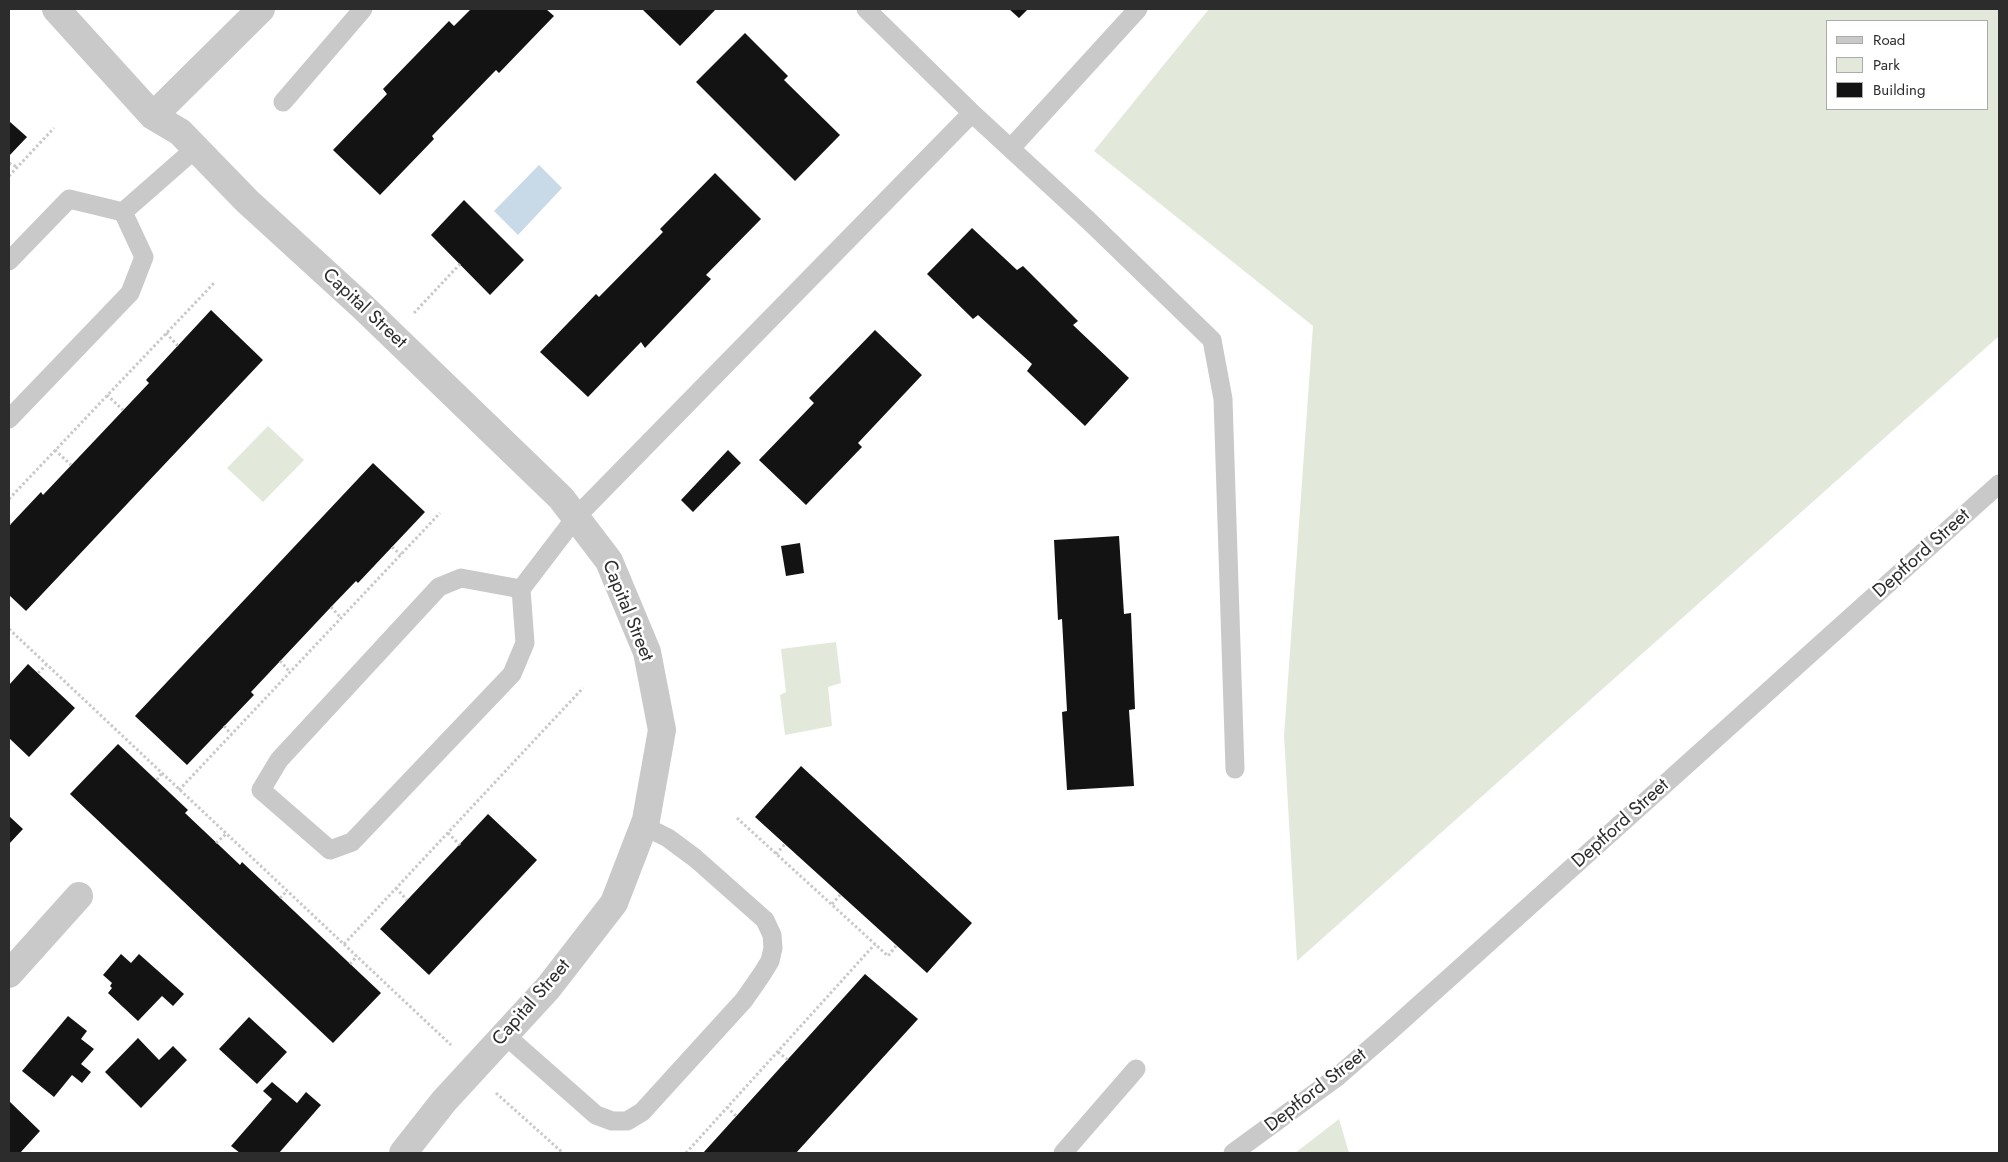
<!DOCTYPE html>
<style>
body{margin:0}
#map{position:relative;width:2008px;height:1162px;overflow:hidden;background:#fff;font-family:Jost,sans-serif}
canvas{display:block}
.frame{position:absolute;inset:0;border:10px solid #2c2c2c;pointer-events:none}
.legend{position:absolute;left:1826px;top:20px;width:162px;height:90px;box-sizing:border-box;background:#fff;border:1px solid #ababab;margin:0;padding:6px 9px;list-style:none;font-size:15px;color:#2c2c2c}
.legend li{display:flex;align-items:center;gap:10px;height:25px}
.legend b{width:25px;border:1px solid #ababab}
</style>
<div id="map">
<canvas width="2008" height="1162"></canvas>
<div class="frame"></div>
<ul class="legend">
<li><b style="height:6px;background:#c9c9c9"></b>Road</li>
<li><b style="height:14px;background:#e2e9db"></b>Park</li>
<li><b style="height:14px;background:#131313"></b>Building</li>
</ul>
</div>
<script>
const g = document.querySelector('canvas').getContext('2d');
g.lineJoin = 'round';
function fill(path, color) { g.fillStyle = color; g.fill(path, 'evenodd'); }
const shape = rows => new Path2D(rows.map(r => 'M' + r).join(''));
function stroke(path, color, width, dash) { g.strokeStyle = color; g.lineWidth = width; g.lineCap = dash ? 'butt' : 'round'; g.setLineDash(dash || []); g.stroke(path); }
function write(font, color, halo, rows, align = 'center') {
  g.font = font + ' Jost,sans-serif'; g.lineWidth = 5; g.setLineDash([]); g.textBaseline = 'middle'; g.strokeStyle = halo; g.fillStyle = color; for (const [text, x, y, turn = 0] of rows) {
    g.save(); g.translate(x, y); g.rotate((+turn || 0) * Math.PI / 180); g.textAlign = isNaN(turn) ? turn : align; if (halo) g.strokeText(text, 0, 0); g.fillText(text, 0, 0); g.restore();
  }
}
fill(shape([
 [1209,9,1999,9,1999,336,1297,961,1284,736,1313,326,1094,151],
 [1827,21,1987,21,1987,109,1827,109],
 [268,426,304,460,263,502,227,468],
 [836,642,841,683,828,687,832,726,785,735,780,695,786,692,781,649],
 [1339,1119,1349,1153,1295,1153]
]), '#e2e9db');
fill(shape([
 [539,165,562,188,518,235,494,211]
]), '#c8dae8');
fill(shape([
 [471,9,546,9,554,16,499,73,496,70,432,136,434,139,380,195,333,150,387,94,383,89,449,21,454,26],
 [642,9,716,9,680,46],
 [1009,9,1028,9,1019,18],
 [745,33,788,76,784,80,840,135,795,181,696,82],
 [9,121,27,137,9,156],
 [715,173,761,219,706,275,711,279,645,348,641,342,588,397,540,352,596,294,599,297,663,232,660,229],
 [464,200,524,260,490,295,431,235],
 [972,228,1017,270,1023,266,1078,321,1073,325,1129,378,1085,426,1027,371,1032,364,978,315,973,319,927,274],
 [211,310,263,360,26,611,9,595,9,526,41,492,43,495,149,383,146,380],
 [875,330,922,375,858,443,862,447,806,505,759,460,814,403,809,398],
 [728,450,741,463,693,512,681,500],
 [373,463,425,512,358,583,356,581,331,607,251,692,254,695,187,765,135,716],
 [1119,536,1124,614,1131,613,1135,709,1129,710,1134,786,1067,790,1062,712,1067,711,1062,619,1058,620,1054,540],
 [800,543,804,573,786,576,781,546],
 [28,664,75,708,29,757,9,738,9,685],
 [118,744,188,810,185,813,240,865,242,862,381,993,333,1043,70,794],
 [801,766,972,923,927,973,755,817],
 [488,814,537,860,429,975,380,929],
 [9,816,23,829,9,844],
 [121,954,131,963,139,954,184,994,173,1006,162,996,138,1021,108,993,112,988,110,986,112,983,103,975],
 [865,974,918,1019,796,1153,703,1153],
 [68,1016,87,1031,81,1039,94,1049,81,1064,91,1072,82,1083,72,1075,54,1097,22,1071],
 [249,1017,287,1052,257,1084,219,1049],
 [138,1038,159,1060,173,1046,187,1060,141,1108,105,1072],
 [272,1082,297,1103,306,1092,321,1105,279,1153,240,1153,231,1146,272,1099,263,1091],
 [9,1101,40,1131,20,1153,9,1153]
]), '#131313');
stroke(shape([
 [9,163,17,167],
 [9,176,54,128],
 [414,313,460,264],
 [166,333,178,346],
 [107,395,123,410],
 [55,450,71,465],
 [9,499,214,283],
 [9,524,10,525],
 [392,547,401,555],
 [331,607,341,618],
 [9,629,451,1045],
 [280,661,290,672],
 [38,673,46,665],
 [224,726,231,734],
 [157,780,162,773],
 [179,790,440,513],
 [737,818,888,956,896,946],
 [448,833,460,845],
 [216,843,226,834],
 [776,854,785,844],
 [396,888,407,900],
 [280,898,287,891],
 [832,904,840,895],
 [344,944,583,688],
 [350,964,357,956],
 [778,1052,788,1060],
 [496,1093,563,1153],
 [727,1107,736,1116],
 [686,1153,875,944]
]), '#c9c9c9', 3, [2.5, 2.5]);
stroke(shape([
 [283,102,363,9],
 [972,113,1088,220,1212,340,1223,399,1235,769],
 [1011,148,1138,9],
 [123,212,196,148],
 [9,261,69,199,123,212],
 [9,419,130,293,144,257,123,212],
 [521,589,525,643,512,674,352,842,330,850,261,790,279,760,439,587,461,578,521,589,576,517,972,113,866,9],
 [505,1035,596,1115,612,1121,627,1121,642,1112,744,1000,762,974,770,961,773,948,772,935,765,920,695,858,668,838,644,826],
 [1063,1153,1136,1069],
 [1233,1153,1337,1077,1389,1032,1999,484]
]), '#c9c9c9', 19);
stroke(shape([
 [56,9,153,116,180,132,247,201,363,307,561,498,609,561,647,652,662,730,646,820,614,903,548,988,444,1101,403,1153],
 [153,116,261,9],
 [9,974,79,896]
]), '#c9c9c9', 28);
write('19px', '#2c2c2c', '#fff', [
 ["Capital Street",364,309,43],
 ["Deptford Street",1922,554,-42],
 ["Capital Street",627,611,68],
 ["Deptford Street",1621,824,-42],
 ["Capital Street",532,1003,-49],
 ["Deptford Street",1316,1091,-38]
]);
</script>
